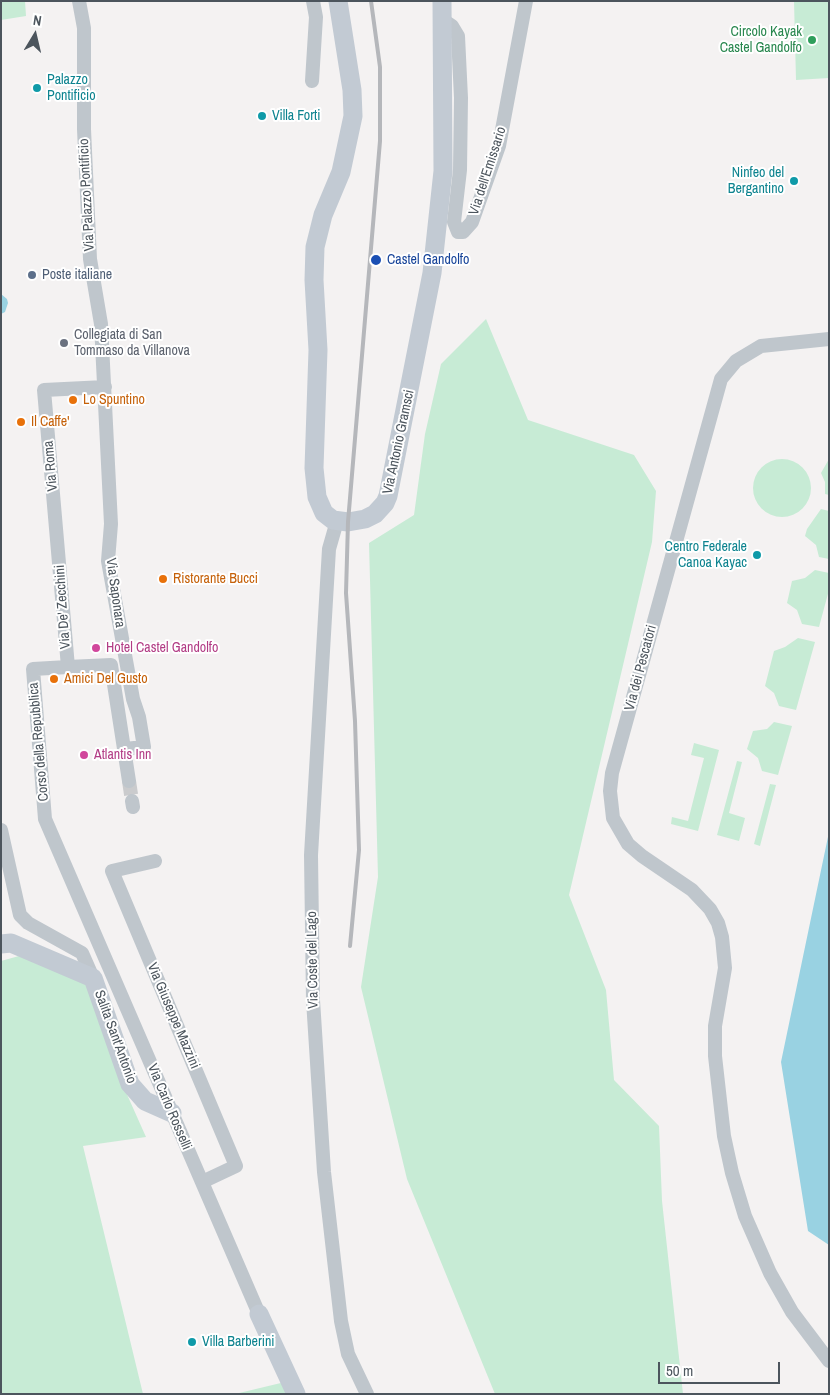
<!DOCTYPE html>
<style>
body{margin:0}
#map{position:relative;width:830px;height:1395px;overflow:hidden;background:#f4f2f2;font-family:"Archivo Narrow",sans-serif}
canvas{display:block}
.frame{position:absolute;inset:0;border:2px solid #4c555d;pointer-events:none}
.north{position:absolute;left:10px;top:10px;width:50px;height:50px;-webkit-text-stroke:4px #fff;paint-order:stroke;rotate:9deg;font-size:14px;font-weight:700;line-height:20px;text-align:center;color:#4c555d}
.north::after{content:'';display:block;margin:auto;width:18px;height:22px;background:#4c555d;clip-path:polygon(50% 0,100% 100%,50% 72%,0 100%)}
.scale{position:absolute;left:658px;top:1362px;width:122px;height:22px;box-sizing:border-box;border:2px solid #4c555d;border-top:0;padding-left:6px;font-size:15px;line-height:18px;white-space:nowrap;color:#4c555d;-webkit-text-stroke:4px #fff;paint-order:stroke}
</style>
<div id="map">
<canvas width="830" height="1395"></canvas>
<div class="frame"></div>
<div class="north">N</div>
<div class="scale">50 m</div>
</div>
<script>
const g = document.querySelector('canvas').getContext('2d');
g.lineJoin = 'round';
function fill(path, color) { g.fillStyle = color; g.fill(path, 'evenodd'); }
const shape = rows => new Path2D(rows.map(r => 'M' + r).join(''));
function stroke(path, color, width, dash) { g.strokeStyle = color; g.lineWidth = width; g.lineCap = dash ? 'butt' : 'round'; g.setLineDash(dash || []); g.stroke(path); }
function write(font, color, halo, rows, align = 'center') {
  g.font = font + ' "Archivo Narrow",sans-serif'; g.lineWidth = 4; g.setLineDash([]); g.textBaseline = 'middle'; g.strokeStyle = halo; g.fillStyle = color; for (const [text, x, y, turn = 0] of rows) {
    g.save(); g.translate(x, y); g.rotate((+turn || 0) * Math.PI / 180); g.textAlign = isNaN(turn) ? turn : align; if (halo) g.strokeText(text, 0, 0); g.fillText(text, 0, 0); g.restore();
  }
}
fill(shape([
 [1,1,25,1,26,16,1,20],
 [794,1,829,1,829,78,796,80],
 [486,319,528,420,634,455,656,491,652,542,569,895,606,990,614,1080,659,1126,662,1201,683,1394,495,1394,407,1179,361,987,378,877,369,543,414,515,425,434,441,364],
 [829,459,829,495,825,494,825,482,821,473],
 '753 488a29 29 0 1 1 58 0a29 29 0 1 1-58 0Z',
 [821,509,829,511,829,559,819,557,816,545,805,536,807,529],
 [815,570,829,573,829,590,819,627,802,624,797,610,787,603,792,581,805,578],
 [798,638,815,642,796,710,779,706,774,693,765,686,774,651,785,647],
 [774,722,792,726,778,775,762,771,758,758,747,749,753,731,767,729],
 [694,743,719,750,698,831,671,824,672,817,688,821,704,758,691,755],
 [737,761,742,762,729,813,745,818,739,841,717,835],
 [770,784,776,785,760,846,754,844],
 [19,956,89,985,125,1090,146,1137,83,1146,143,1394,1,1394,1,961],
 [285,1382,290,1394,235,1394]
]), '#c7ebd5');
fill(shape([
 [1,294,7,299,8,303,5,312,1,314],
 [829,832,829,1245,808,1231,781,1062]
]), '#99d2e2');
stroke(shape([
 [129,781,132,801]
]), '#cacbcd', 14, [14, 7]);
stroke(shape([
 [79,1,84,28,84,129,90,259,101,324,111,524,108,561,133,699,139,717,144,747,125,749],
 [443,20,452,26,458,36,461,98,460,170,454,222,458,232,463,232,472,222,499,146,526,1],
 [312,81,316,17,313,1],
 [829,339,761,346,736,361,721,379,612,773,610,791,613,818,628,844,642,856,692,890,710,909,718,923,722,937,725,968,715,1026,715,1056,724,1136,732,1173,745,1216,770,1273,792,1312,829,1361],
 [105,387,44,390,68,667,33,669,45,819,259,1314],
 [337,521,329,549,311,855,313,1000,324,1172,341,1321,348,1354,367,1394],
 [68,667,111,665,129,781],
 [132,801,133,807],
 [1,830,20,915,28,923,82,953,93,978],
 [155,861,112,871,236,1166,202,1182]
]), '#bfc6cc', 14);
stroke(shape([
 [338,1,352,90,353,116,341,172,323,215,315,247,314,280,318,350,314,468,317,497,324,513,333,520,348,522,365,519,375,514,385,503,388,496,432,273,443,171,442,1],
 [1,944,11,943,93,978,130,1084,145,1101,172,1113],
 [259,1314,296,1394]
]), '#c2cad3', 19);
stroke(shape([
 [350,946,359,850,355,721,346,593,348,522,380,141,380,67,371,1]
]), '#b5b7bb', 4);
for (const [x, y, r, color] of [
 [812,40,5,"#2e9e5b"],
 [37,88,5,"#0f9aa8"],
 [262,116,5,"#0f9aa8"],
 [794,181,5,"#0f9aa8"],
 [376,260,6,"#1a4fb4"],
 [32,275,5,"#5c6f8a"],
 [64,343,5,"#6b7280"],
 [73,400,5,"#e8710a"],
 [21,422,5,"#e8710a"],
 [757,555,5,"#0f9aa8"],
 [163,579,5,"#e8710a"],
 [96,648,5,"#d1479c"],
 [54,679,5,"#e8710a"],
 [84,755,5,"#d1479c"],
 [192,1342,5,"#0f9aa8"]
]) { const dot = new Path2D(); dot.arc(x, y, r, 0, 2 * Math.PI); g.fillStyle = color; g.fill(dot); stroke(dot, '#fff', 2); }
write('14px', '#27864d', '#fff', [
 ["Circolo Kayak",802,32],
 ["Castel Gandolfo",802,48]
], 'right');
write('14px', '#0d838f', '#fff', [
 ["Palazzo",47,80],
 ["Pontificio",47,96],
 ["Villa Forti",272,116],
 ["Ninfeo del",784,173,"right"],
 ["Bergantino",784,189,"right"],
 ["Centro Federale",747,547,"right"],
 ["Canoa Kayac",747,563,"right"],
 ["Villa Barberini",202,1342]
], 'left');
write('14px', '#4c555d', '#fff', [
 ["Via dell'Emissario",488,171,-72],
 ["Via Palazzo Pontificio",87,195,-93],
 ["Via Antonio Gramsci",399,442,-78],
 ["Via Roma",51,466,-95],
 ["Via Saponara",115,593,82],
 ["Via De' Zecchini",63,607,-94],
 ["Via dei Pescatori",641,668,-75],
 ["Corso della Repubblica",39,742,-95],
 ["Via Coste del Lago",313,960,-91],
 ["Via Giuseppe Mazzini",173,1016,67],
 ["Salita Sant'Antonio",115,1037,70],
 ["Via Carlo Rosselli",169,1107,67]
]);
write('14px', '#164399', '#fff', [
 ["Castel Gandolfo",387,260]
], 'left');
write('14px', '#4e5e75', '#fff', [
 ["Poste italiane",42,275]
], 'left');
write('14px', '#5b616d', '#fff', [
 ["Collegiata di San",74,335],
 ["Tommaso da Villanova",74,351]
], 'left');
write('14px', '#c56008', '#fff', [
 ["Lo Spuntino",83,400],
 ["Il Caffe'",31,422],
 ["Ristorante Bucci",173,579],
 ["Amici Del Gusto",64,679]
], 'left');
write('14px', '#b23c85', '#fff', [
 ["Hotel Castel Gandolfo",106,648],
 ["Atlantis Inn",94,755]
], 'left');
</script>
